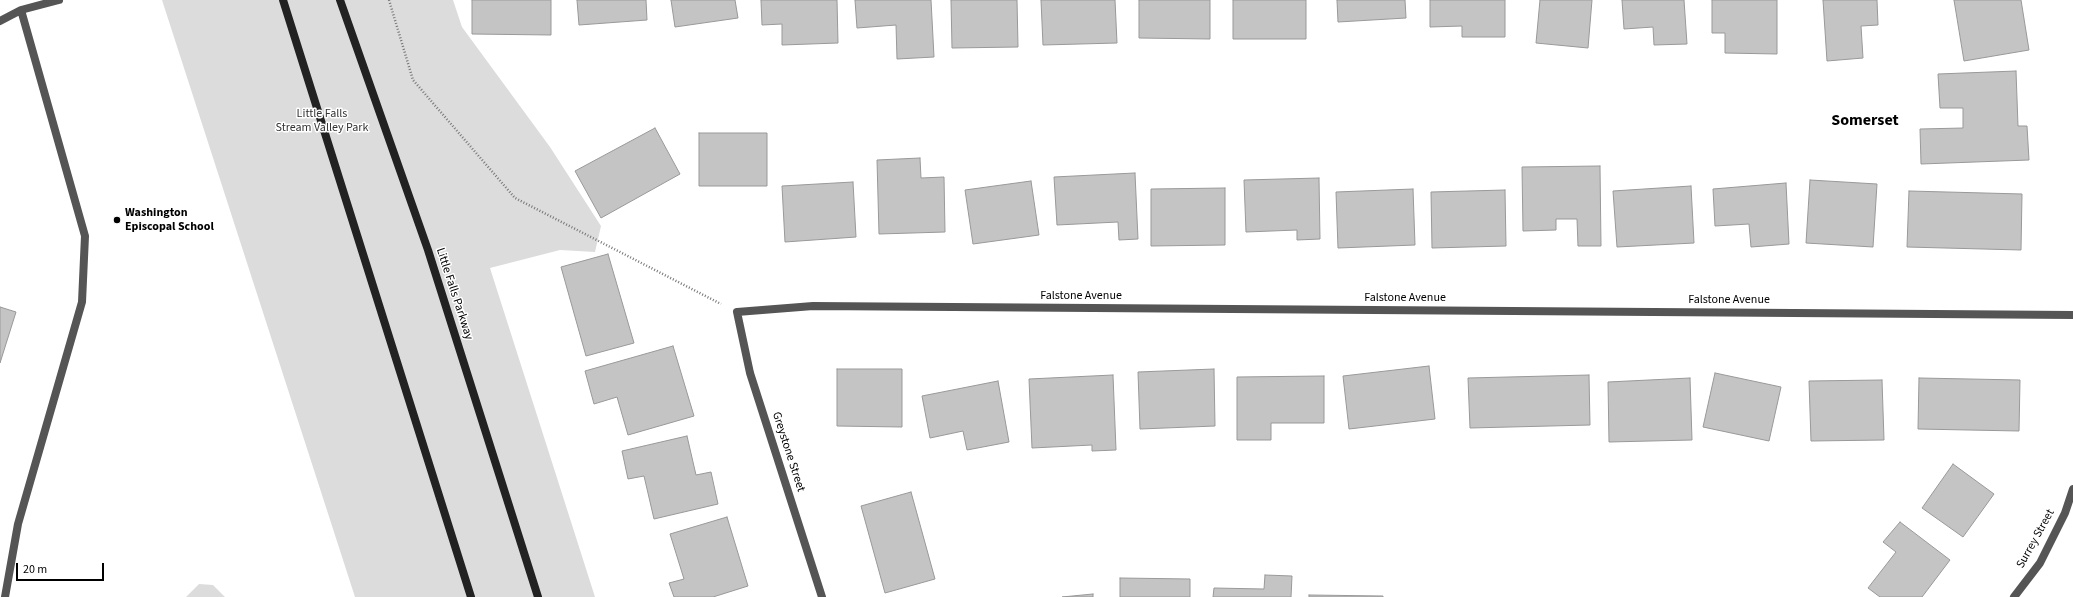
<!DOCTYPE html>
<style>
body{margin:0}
#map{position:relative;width:2073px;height:597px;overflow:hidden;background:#fff;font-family:"Source Sans 3",sans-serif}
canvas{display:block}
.scale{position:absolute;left:16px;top:563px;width:88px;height:18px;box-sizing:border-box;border:2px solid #000;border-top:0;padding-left:5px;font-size:12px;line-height:14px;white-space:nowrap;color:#000;-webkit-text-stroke:3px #fff;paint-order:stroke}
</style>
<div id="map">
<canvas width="2073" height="597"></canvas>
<div class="scale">20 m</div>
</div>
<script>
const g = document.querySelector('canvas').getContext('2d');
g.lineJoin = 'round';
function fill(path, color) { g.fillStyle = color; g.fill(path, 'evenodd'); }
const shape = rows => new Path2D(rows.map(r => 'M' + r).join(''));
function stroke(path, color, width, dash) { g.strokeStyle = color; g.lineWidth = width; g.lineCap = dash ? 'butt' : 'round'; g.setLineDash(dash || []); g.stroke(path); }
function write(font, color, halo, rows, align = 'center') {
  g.font = font + ' "Source Sans 3",sans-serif'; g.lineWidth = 3; g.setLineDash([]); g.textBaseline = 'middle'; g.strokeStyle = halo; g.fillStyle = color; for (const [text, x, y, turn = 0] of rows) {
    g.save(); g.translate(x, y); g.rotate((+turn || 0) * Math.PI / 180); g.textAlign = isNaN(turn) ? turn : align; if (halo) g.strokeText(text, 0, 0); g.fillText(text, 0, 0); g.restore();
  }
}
fill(shape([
 [162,0,453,0,462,27,550,147,601,226,595,252,560,250,490,268,595,597,355,597],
 [199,584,213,585,225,597,186,597]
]), '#dcdcdc');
const building = shape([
 [472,0,551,0,551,35,472,34,472,0],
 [577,0,646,0,647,20,579,25,577,0],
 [671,0,735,0,738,18,675,27,671,0],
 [761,0,837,0,838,43,782,45,782,24,762,25,761,0],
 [855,0,931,0,934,57,897,59,896,25,857,28,855,0],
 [951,0,1017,0,1018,47,952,48,951,0],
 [1041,0,1115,0,1117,43,1043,45,1041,0],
 [1139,0,1210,0,1210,39,1139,38,1139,0],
 [1233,0,1306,0,1306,39,1233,39,1233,0],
 [1337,0,1405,0,1406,18,1338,22,1337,0],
 [1430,0,1505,0,1505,37,1462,37,1462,26,1430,27,1430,0],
 [1540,0,1592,0,1588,48,1536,43,1540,0],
 [1622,0,1684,0,1687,44,1654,45,1653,27,1624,29,1622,0],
 [1712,0,1777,0,1777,54,1725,53,1725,33,1712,33,1712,0],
 [1823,0,1877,0,1878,25,1861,26,1863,58,1827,61,1823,0],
 [1954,0,2021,0,2029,50,1964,61,1954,0],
 [2016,71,2018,126,2027,126,2029,160,1921,164,1920,129,1963,128,1963,108,1940,108,1938,74,2016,71],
 [655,128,680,174,601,218,575,171,655,128],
 [699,133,767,133,767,186,699,186,699,133],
 [920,158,921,178,944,177,945,232,879,234,877,160,920,158],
 [1600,166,1601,246,1578,246,1577,219,1556,219,1556,230,1523,231,1522,167,1600,166],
 [1135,173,1138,239,1119,240,1118,222,1057,225,1054,177,1135,173],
 [1319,178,1320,239,1297,240,1297,230,1246,232,1244,180,1319,178],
 [1810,180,1877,184,1873,247,1806,243,1810,180],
 [1031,181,1039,235,973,244,965,190,1031,181],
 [853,182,856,237,785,242,782,186,853,182],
 [1786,183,1789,244,1751,247,1749,224,1715,226,1713,189,1786,183],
 [1691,186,1694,243,1617,247,1613,191,1691,186],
 [1225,188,1225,245,1151,246,1151,189,1225,188],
 [1413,189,1415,245,1338,248,1336,192,1413,189],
 [1505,190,1506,246,1432,248,1431,192,1505,190],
 [1909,191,2022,194,2021,250,1907,247,1909,191],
 [608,254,634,343,586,356,561,267,608,254],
 [0,307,16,312,0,363,0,307],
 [673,346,694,416,628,435,617,397,594,404,585,371,673,346],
 [1429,366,1435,419,1349,429,1343,376,1429,366],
 [837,369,902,369,902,427,837,426,837,369],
 [1214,369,1215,426,1140,429,1138,372,1214,369],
 [1715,373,1781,387,1769,441,1703,427,1715,373],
 [1113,375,1116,450,1092,451,1092,445,1032,448,1029,379,1113,375],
 [1589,375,1590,425,1470,428,1468,378,1589,375],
 [1324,376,1324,423,1271,423,1271,440,1237,440,1237,377,1324,376],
 [1690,378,1692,440,1609,442,1608,382,1690,378],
 [1919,378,2020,380,2019,431,1918,429,1919,378],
 [1882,380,1884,440,1811,441,1809,381,1882,380],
 [998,381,1009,442,967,450,963,431,930,438,922,396,998,381],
 [687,436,696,475,711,472,718,504,654,519,644,476,628,479,622,451,687,436],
 [1953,464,1994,494,1963,537,1922,508,1953,464],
 [911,492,935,579,885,593,861,506,911,492],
 [727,517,748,586,713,597,674,597,669,583,684,579,670,534,727,517],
 [1900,522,1950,560,1922,597,1880,597,1868,588,1896,552,1883,542,1900,522],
 [1265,575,1292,576,1291,597,1213,597,1214,588,1264,589,1265,575],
 [1120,578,1190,579,1190,597,1120,597,1120,578],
 [1093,594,1093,597,1062,597,1093,594],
 [1309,595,1383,596,1383,597,1309,597,1309,595]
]);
fill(building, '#c4c4c4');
stroke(building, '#999', 1);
stroke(shape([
 [389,0,413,80,515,198,721,304]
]), '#777', 2.5, [1, 2]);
stroke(shape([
 [0,21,21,10,59,0],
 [5,597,18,524,82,302,85,236,21,10]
]), '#555', 8);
stroke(shape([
 [822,597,750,373,737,312,813,306,2073,315],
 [2014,597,2040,563,2065,513,2073,489]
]), '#555', 8);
stroke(shape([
 [283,0,471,597],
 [340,0,428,250,538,597]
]), '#222', 8);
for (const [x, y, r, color] of [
 [117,220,4,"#000"]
]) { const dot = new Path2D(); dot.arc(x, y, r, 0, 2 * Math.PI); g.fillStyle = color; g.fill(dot); stroke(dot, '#fff', 1.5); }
write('12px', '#333', '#fff', [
 ["Little Falls",322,114],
 ["Stream Valley Park",322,128]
]);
write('bold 12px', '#000', '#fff', [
 ["Washington",125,213],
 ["Episcopal School",125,227]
], 'left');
write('12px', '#000', '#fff', [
 ["Little Falls Parkway",454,294,72],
 ["Falstone Avenue",1081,296],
 ["Falstone Avenue",1405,298],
 ["Falstone Avenue",1729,300],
 ["Greystone Street",788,452,72],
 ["Surrey Street",2036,539,-61]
]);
write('bold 16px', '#000', '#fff', [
 ["Somerset",1865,121]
]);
</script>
